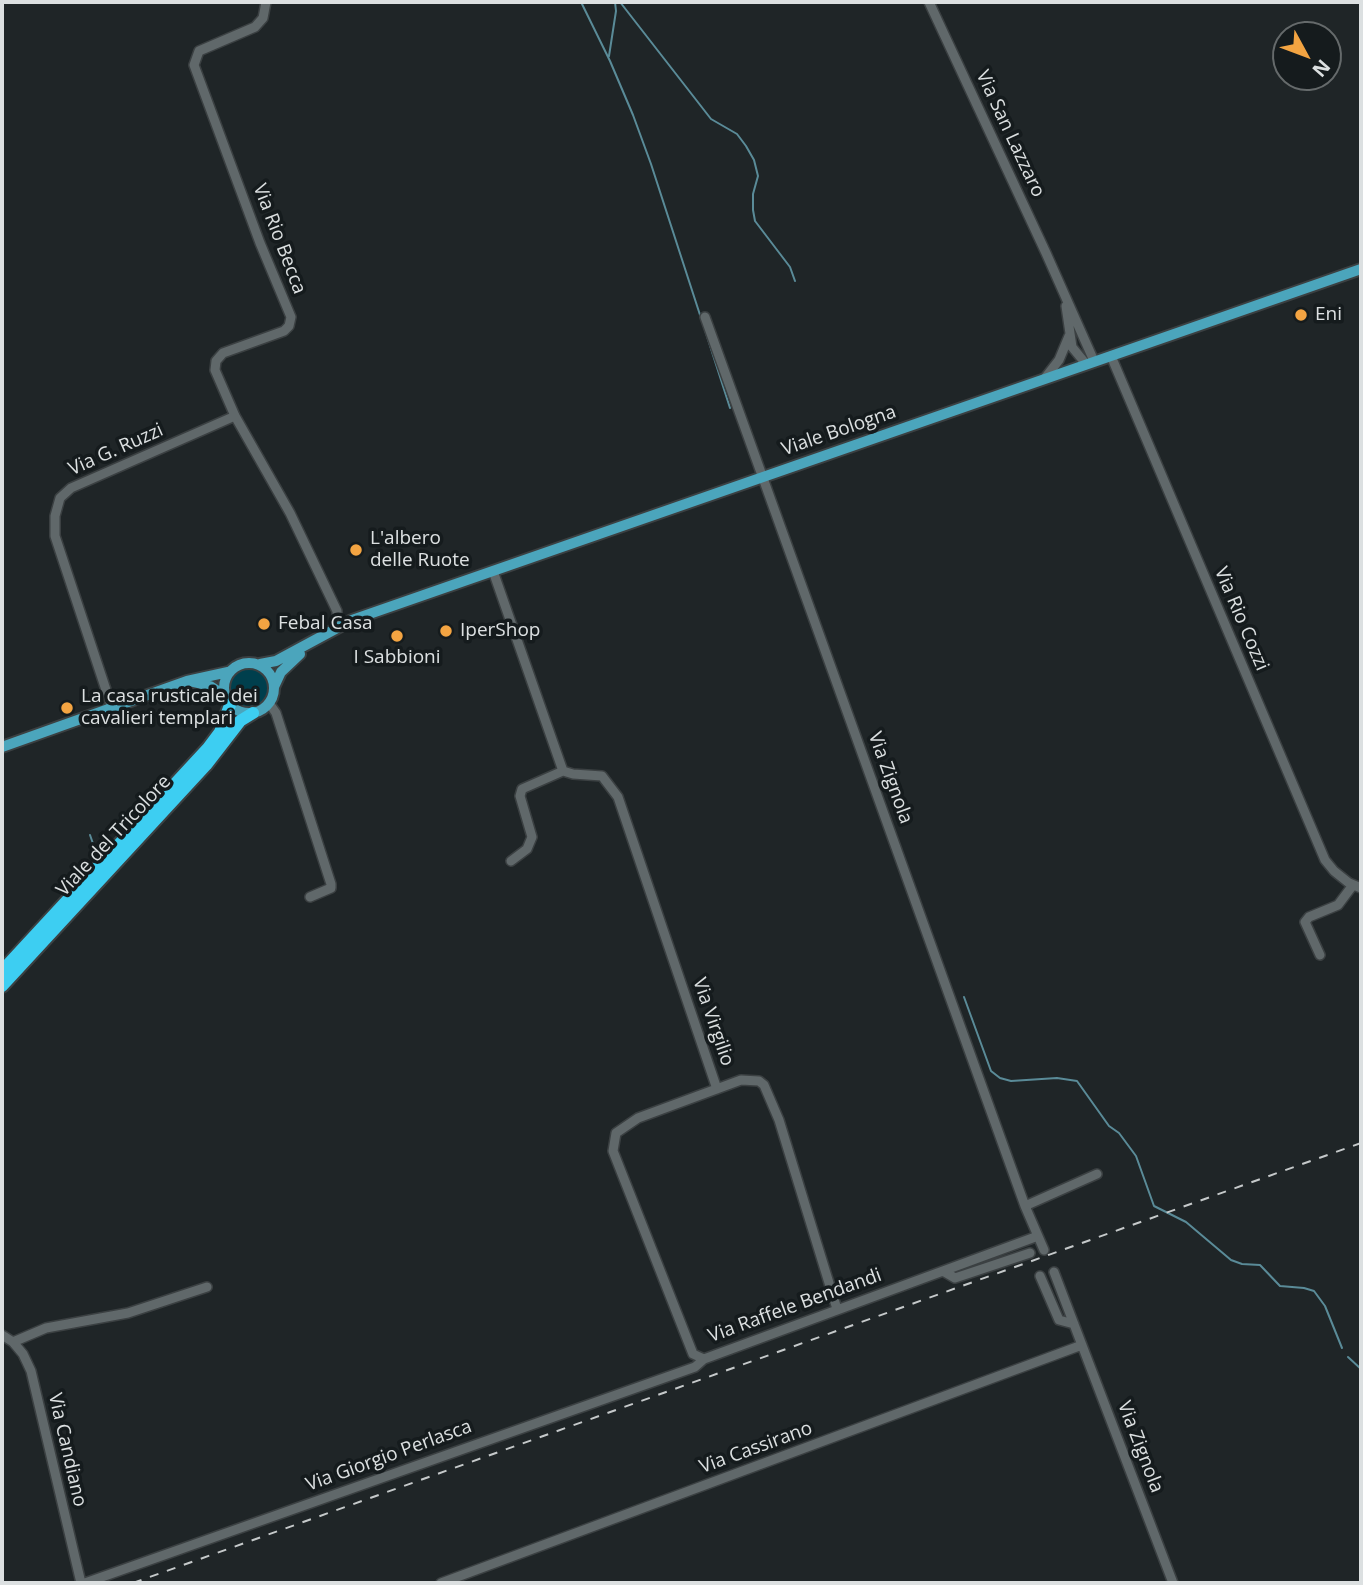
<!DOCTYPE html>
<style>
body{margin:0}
#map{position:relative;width:1363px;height:1585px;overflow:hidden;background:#1f2527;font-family:"Open Sans",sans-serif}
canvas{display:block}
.frame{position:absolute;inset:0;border:4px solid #dce0e1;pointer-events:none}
.north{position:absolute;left:1272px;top:21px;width:70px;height:70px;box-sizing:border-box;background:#151b1d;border:2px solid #656a6b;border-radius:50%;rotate:131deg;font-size:19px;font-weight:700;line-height:28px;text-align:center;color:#dce0e1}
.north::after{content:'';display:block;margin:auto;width:24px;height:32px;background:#f3a442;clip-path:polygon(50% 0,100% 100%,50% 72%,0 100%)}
</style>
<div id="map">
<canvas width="1363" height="1585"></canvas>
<div class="frame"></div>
<div class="north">N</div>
</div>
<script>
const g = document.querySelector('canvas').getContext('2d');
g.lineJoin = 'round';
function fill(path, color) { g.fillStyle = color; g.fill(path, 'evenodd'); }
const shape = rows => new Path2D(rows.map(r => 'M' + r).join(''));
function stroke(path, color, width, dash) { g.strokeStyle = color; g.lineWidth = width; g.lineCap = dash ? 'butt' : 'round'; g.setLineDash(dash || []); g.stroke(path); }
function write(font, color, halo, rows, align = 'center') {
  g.font = font + ' "Open Sans",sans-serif'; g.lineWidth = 7; g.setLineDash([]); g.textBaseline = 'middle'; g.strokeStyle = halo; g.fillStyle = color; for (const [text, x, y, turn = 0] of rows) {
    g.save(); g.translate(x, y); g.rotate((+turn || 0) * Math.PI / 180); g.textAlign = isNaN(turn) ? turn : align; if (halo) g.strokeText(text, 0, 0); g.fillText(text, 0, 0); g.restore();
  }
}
fill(shape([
 '229 688a20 20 0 1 1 40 0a20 20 0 1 1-40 0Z'
]), '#003f4d');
stroke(shape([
 [581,2,610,61,633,115,651,164,701,318],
 [620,2,711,119,737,134,746,146,754,160,758,176,753,194,753,210,755,221,790,267,795,281],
 [609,56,616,11,615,2],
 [705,330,730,408],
 [90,835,98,858],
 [964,997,991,1071,1000,1078,1011,1081,1057,1078,1077,1081,1109,1126,1119,1133,1136,1156,1154,1206,1186,1222,1231,1260,1242,1264,1260,1265,1280,1286,1304,1288,1314,1291,1325,1306,1342,1348],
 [1348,1357,1361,1369]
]), '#5a8b98', 2);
const minor = shape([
 [266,2,263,18,255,27,199,51,194,65,260,243,291,317,289,326,284,331,223,353,216,361,215,370,235,416,290,513,337,611,338,627],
 [929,2,1046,253,1094,361],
 [1066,306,1072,347,1086,364],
 [705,317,1025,1206,1044,1250],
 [1111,356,1325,860,1334,871,1349,883,1361,888],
 [1045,378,1059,360,1069,336],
 [493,571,563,771,573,774,602,776,618,797,717,1089],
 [269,703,276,713,331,884,331,888,310,897],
 [112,708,55,536,55,516,60,498,71,488,235,416],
 [511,861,527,849,532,837,520,796,522,789,563,771],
 [1320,955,1305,922,1309,917,1338,905,1353,885],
 [1025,1206,1097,1174],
 [943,1271,955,1278,1030,1253],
 [1054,1272,1173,1583],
 [1040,1276,1059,1320,1074,1324],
 [837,1309,779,1120,764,1085,759,1081,741,1080,638,1118,616,1133,613,1151,693,1354,704,1359,1038,1236],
 [2,1335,13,1342,23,1354,31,1371,81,1583],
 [13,1342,46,1328,128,1313,207,1287],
 [85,1583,695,1367,704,1359],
 [441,1583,1082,1345]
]);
const major = shape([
 '224 688a25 25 0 1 1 50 0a25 25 0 1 1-50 0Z',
 [260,664,276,661,352,620,1361,269],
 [193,682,210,686,224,695],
 [274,687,281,672,300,654],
 [2,747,187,681,228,672]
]);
const highway = shape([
 [2,971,208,748,220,732,230,705],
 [2,986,206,765,240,721,253,713]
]);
stroke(minor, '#3b4042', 12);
stroke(major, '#3b4042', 14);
stroke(highway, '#3b4042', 16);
stroke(minor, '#60686a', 9);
stroke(major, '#4ba5bc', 10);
stroke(highway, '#3dcef2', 12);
stroke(shape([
 [133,1583,1361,1143]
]), '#c5c9ca', 2, [9, 9]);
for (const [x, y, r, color] of [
 [1301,315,7,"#f3a442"],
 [356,550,7,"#f3a442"],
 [264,624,7,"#f3a442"],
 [446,631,7,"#f3a442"],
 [397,636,7,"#f3a442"],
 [67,708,7,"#f3a442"]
]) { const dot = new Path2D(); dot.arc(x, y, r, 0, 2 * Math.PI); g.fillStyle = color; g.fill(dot); stroke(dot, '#151b1d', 2.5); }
write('19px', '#dce0e1', '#151b1d', [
 ["Via San Lazzaro",1010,134,65],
 ["Via Rio Becca",279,239,69],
 ["Viale Bologna",839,431,-19],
 ["Via G. Ruzzi",116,450,-24],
 ["Via Rio Cozzi",1241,619,67],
 ["Via Zignola",890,778,70],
 ["Viale del Tricolore",114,836,-47],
 ["Via Virgilio",713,1022,71],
 ["Via Raffele Bendandi",795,1306,-20],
 ["Via Zignola",1140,1447,69],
 ["Via Cassirano",756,1448,-20],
 ["Via Candiano",67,1450,77],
 ["Via Giorgio Perlasca",389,1456,-20]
]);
write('19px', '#dce0e1', '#151b1d', [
 ["Eni",1315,315],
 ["L'albero",370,539],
 ["delle Ruote",370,561],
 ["Febal Casa",278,624],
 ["IperShop",460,631],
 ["I Sabbioni",397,658,"center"],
 ["La casa rusticale dei",81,697],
 ["cavalieri templari",81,719]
], 'left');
</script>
